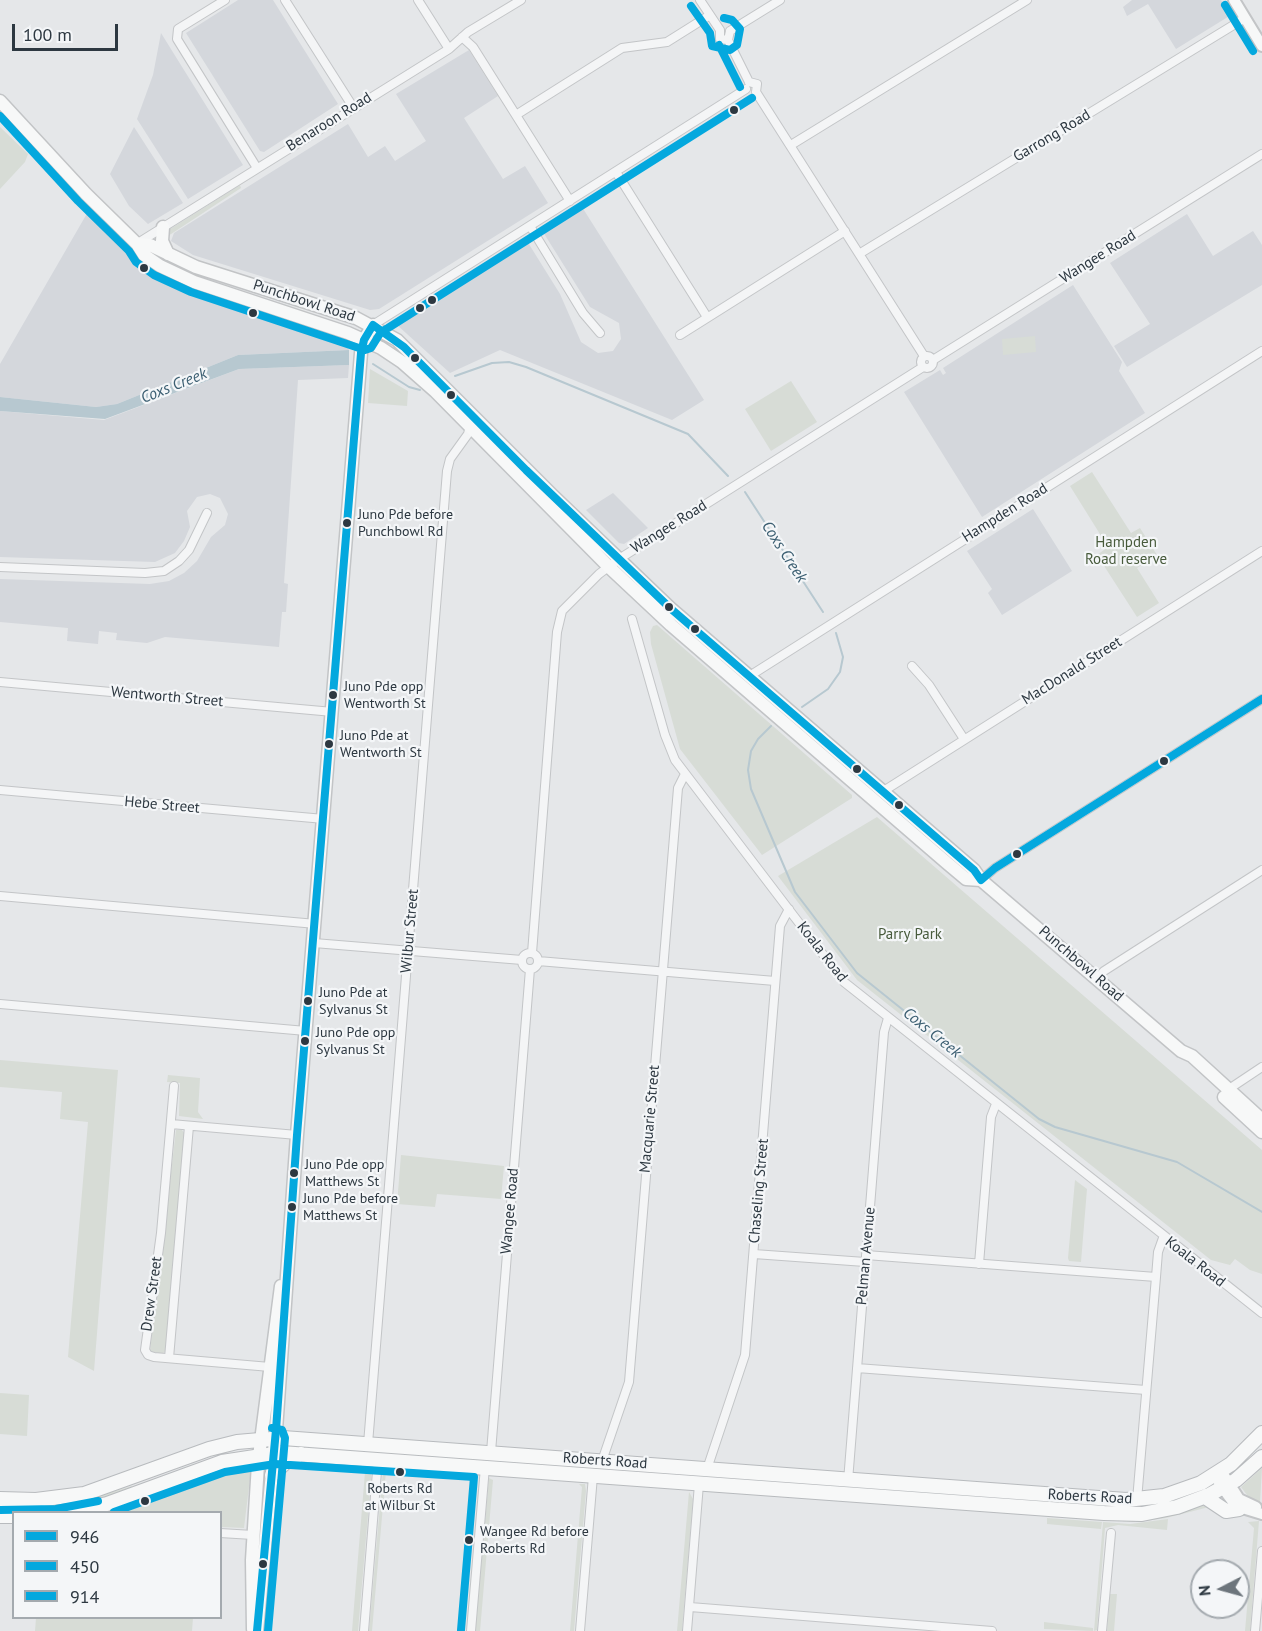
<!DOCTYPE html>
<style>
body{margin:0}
#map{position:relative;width:1262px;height:1631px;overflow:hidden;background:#e5e7e9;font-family:"PT Sans",sans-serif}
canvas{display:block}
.legend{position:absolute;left:12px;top:1511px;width:210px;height:108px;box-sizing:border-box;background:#f4f6f8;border:2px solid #a4aaaf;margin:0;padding:8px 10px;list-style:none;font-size:18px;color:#2d3841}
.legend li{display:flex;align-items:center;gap:12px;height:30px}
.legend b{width:30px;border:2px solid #a4aaaf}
.north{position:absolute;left:1190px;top:1559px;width:60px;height:60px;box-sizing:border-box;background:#f4f6f8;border:2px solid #a4aaaf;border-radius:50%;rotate:264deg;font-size:16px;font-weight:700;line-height:24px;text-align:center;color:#2d3841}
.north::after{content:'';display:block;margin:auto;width:21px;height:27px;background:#6d757c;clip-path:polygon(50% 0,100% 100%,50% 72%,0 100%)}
.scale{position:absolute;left:12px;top:24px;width:106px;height:27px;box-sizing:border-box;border:3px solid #2d3841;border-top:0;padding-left:8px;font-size:18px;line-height:21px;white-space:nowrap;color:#2d3841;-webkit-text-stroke:4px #f4f6f8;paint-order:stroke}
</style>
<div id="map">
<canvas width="1262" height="1631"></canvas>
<ul class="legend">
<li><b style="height:8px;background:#04a8de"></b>946</li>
<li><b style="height:8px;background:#04a8de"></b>450</li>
<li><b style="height:8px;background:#04a8de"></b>914</li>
</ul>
<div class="north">N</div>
<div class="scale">100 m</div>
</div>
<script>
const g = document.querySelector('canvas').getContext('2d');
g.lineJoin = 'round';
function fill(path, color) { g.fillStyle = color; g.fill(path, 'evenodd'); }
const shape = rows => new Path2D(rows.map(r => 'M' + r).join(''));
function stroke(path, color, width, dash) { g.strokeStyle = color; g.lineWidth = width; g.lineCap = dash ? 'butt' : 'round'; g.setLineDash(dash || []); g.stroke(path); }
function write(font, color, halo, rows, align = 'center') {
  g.font = font + ' "PT Sans",sans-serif'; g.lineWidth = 4.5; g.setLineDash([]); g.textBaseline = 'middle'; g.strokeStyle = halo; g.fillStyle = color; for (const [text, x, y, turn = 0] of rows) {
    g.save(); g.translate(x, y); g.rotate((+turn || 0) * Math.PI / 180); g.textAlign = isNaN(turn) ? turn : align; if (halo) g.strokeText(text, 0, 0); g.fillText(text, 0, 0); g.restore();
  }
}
fill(shape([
 [238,0,273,0,338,104,264,152,260,151,186,33],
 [1132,0,1221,0,1231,15,1176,49,1148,4,1127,16,1123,7],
 [161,33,243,165,188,199,137,119,153,75],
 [469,50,498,96,464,118,503,179,525,166,548,203,379,309,370,310,193,255,171,241,174,233,348,124,368,157,385,146,395,161,426,141,396,94],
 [134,127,183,203,148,224,129,206,110,174],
 [582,207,704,400,672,420,500,350,450,373,396,324,527,241,560,294,581,342,598,353,613,351,621,339,619,323,590,307,543,232],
 [89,210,131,255,166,279,345,343,349,350,238,355,117,404,96,407,0,397,0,364],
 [1187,214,1213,256,1253,231,1262,245,1262,285,1127,367,1114,346,1150,324,1110,263],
 [1073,285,1122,362,1119,371,1145,413,982,517,904,392,940,370,943,375,946,373,943,368],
 [349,365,348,378,298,380,284,583,288,584,286,612,282,612,279,647,165,637,147,643,116,640,117,633,99,631,98,644,67,641,68,628,0,622,0,579,150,584,169,581,184,573,197,561,211,537,225,525,228,514,220,498,210,494,197,497,187,511,190,527,184,541,175,553,155,562,0,557,0,411,104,420,239,369],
 [613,493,648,528,624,544,619,543,586,510],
 [1033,509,1072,571,1002,615,988,593,992,589,967,551]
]), '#d4d7dc');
fill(shape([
 [0,127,28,154,25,162,0,189],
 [240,185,241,188,165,238,167,231],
 [1035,336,1036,352,1003,355,1002,339],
 [370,369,408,391,407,406,368,403],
 [791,381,817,422,771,451,745,409],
 [1092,472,1131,533,1140,528,1157,555,1137,568,1159,603,1137,617,1097,555,1108,547,1070,486],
 [657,625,852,795,852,798,762,855,680,749,651,644,650,632,653,626],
 [877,817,1262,1150,1262,1274,1250,1270,1235,1259,1230,1265,1211,1260,857,980,778,876],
 [0,1060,118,1070,94,1371,68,1357,88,1122,60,1119,62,1092,0,1087],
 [168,1075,200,1078,198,1112,203,1119,179,1116,180,1083,167,1082],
 [176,1130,182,1130,185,1134,167,1350,162,1354,150,1351],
 [401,1155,504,1166,501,1199,437,1194,435,1207,397,1204],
 [1075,1180,1087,1189,1081,1262,1069,1261,1068,1258],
 [0,1393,29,1395,27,1436,0,1434],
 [346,1449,838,1485,361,1452],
 [248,1464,251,1470,244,1528,221,1527,220,1512,99,1512,223,1468],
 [1262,1468,1260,1502,1258,1502,1250,1499,1241,1487],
 [383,1471,386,1471,372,1631,369,1631],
 [365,1472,371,1474,371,1480,358,1631,352,1631],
 [489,1478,493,1480,480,1631,475,1631],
 [579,1484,585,1484,586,1491,574,1631,570,1631,582,1487],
 [132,1486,133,1489,77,1506,58,1509,27,1509,27,1506,99,1496],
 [903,1489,1139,1505,1157,1506,1135,1509,921,1495],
 [689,1492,693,1499,682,1631,677,1631],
 [1203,1505,1209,1507,1166,1518,1139,1522,1048,1517,1139,1520,1165,1516],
 [1047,1518,1102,1522,1101,1529,1047,1524],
 [1168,1519,1167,1530,1118,1525,1105,1528,1097,1630,1094,1631,1103,1522,1130,1524],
 [1259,1521,1250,1631,1245,1631,1254,1528,1248,1522],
 [1110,1594,1117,1594,1114,1631,1107,1631],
 [36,1618,193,1618,192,1631,35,1631],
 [1044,1622,1093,1628,1093,1631,1044,1629]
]), '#d7dcd6');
fill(shape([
 [349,350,349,365,239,369,105,419,0,411,0,397,96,407,117,404,238,355]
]), '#b7c8d0');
stroke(shape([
 [373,364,409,387,420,390],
 [455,376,492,363,509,362,526,367,688,434,728,476],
 [745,492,823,612],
 [802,707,828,689,840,672,843,657,836,633],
 [771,726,758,739,751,751,748,770,751,789,795,892,857,973,1039,1119,1055,1127,1177,1162,1262,1212]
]), '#b7c8d0', 2);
const street = shape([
 [225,0,178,29,177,39,257,168],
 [285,0,353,107],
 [418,0,449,49],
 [700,0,720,30,720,39,728,40,730,31],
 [730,31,780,0],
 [462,37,473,47,570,201],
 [728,40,749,82],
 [749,82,757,84,756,92],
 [756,92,924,356],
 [516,115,622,48,667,42,710,15],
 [791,145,1027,0],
 [616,172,707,317],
 [530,226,583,313,600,333],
 [138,243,449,49,468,32,521,0],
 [859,254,1245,18],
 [373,325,746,89],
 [680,335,845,231],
 '921 362a6 6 0 1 1 12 0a6 6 0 1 1-12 0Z',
 [933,360,1262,154],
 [0,567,145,573,164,571,179,561,189,550,207,513],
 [632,619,665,735,675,760,844,982,1262,1313],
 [912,666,929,685,964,739],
 [748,677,1262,351],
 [0,682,333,712],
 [0,790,324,819],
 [882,792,1262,551],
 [981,880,995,868,1262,699],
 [0,896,316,924],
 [314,943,522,960],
 [532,953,557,632,562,611,599,574,619,559,923,367],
 '522 961a8 8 0 1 1 16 0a8 8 0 1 1-16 0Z',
 [538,961,775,981],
 [1097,978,1104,971,1262,870],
 [0,1004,306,1031],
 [174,1086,161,1233,145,1350,148,1355,154,1357,270,1367],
 [1226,1091,1262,1067],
 [171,1124,297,1135],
 [754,1254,865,1262],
 [866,1255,1156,1277],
 [979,1264,991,1117,996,1104],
 [169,1358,189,1126],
 [857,1368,1146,1390],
 [368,1444,447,471,450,459,468,434,470,426],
 [491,1452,530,969],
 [602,1461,629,1382,678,788,685,774],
 [707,1469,745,1355,780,926,789,909],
 [848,1481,884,1032,888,1018],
 [1137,1500,1156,1277,1158,1252,1163,1238],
 [220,1533,253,1535],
 [690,1607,992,1631],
 [364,1631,378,1459],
 [471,1631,485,1467],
 [580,1631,593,1476],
 [687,1631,699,1484],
 [1102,1631,1111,1533],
 [1255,1631,1262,1551]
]);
const secondary = shape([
 [1234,0,1262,46],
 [1221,1471,1239,1499,1256,1507],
 [1219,1483,1236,1506,1262,1514]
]);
const primary = shape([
 [0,101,86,194,137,244,144,255,160,266,194,282,348,333,381,348,402,362,435,391,608,566,671,625,947,863,966,879,981,880],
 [163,227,162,241,168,254],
 [137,244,150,245,196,267,356,318,397,340,552,495,670,608,974,870,981,880,1181,1051,1192,1056,1262,1120],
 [1224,1097,1262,1132],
 [253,1629,252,1560,258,1464,281,1286],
 [257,1631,276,1430,297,1135,361,353,364,340,373,325]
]);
const highway = shape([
 [272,1475,287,1461,301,1454],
 [1205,1497,1226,1511,1239,1509],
 [0,1499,36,1500,84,1494,209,1449,237,1442,283,1438,1126,1500,1164,1496,1201,1483,1231,1464,1262,1433],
 [71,1512,107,1504,222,1462,281,1453,1104,1513,1142,1514,1177,1507,1209,1495,1236,1480,1262,1457],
 [0,1516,14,1516]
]);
stroke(street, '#c3c5c7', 10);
stroke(secondary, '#c3c5c7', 14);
stroke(primary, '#c2c4c6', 15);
stroke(highway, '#b8bbbe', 16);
stroke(street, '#f4f5f6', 8);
stroke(secondary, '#f7f8f8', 10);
stroke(primary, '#f7f8f8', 12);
stroke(highway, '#f7f8f8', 14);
stroke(shape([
 [981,880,995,868,1262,699],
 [257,1631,276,1430,297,1135,361,353,364,340,373,325,404,347,526,470,670,608,974,870,981,880]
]), '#04a8de', 8);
stroke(shape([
 [1225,5,1253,51],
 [691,6,710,33,712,46,730,50,737,45,740,29,732,20,724,18],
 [719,45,740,87],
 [0,116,78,201,129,251,136,262,154,275,191,292,365,350,371,348,381,332,388,328,752,98]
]), '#04a8de', 8);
stroke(shape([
 [0,1510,56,1509,98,1501],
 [114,1512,225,1472,275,1464,474,1477,461,1630],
 [268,1631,285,1438,282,1430,272,1428]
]), '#04a8de', 8);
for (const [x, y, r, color] of [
 [734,110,5,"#2d3841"],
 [144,268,5,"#2d3841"],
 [432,300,5,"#2d3841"],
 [420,308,5,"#2d3841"],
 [253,313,5,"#2d3841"],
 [415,358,5,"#2d3841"],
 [451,395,5,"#2d3841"],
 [347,523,5,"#2d3841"],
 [669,607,5,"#2d3841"],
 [695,629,5,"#2d3841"],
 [333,695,5,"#2d3841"],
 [329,744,5,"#2d3841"],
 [1164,761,5,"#2d3841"],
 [857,769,5,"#2d3841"],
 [899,805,5,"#2d3841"],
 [1017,854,5,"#2d3841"],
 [308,1001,5,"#2d3841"],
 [305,1041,5,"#2d3841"],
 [294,1173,5,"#2d3841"],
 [292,1207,5,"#2d3841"],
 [400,1472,5,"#2d3841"],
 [145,1501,5,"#2d3841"],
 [469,1540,5,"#2d3841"],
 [263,1564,5,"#2d3841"]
]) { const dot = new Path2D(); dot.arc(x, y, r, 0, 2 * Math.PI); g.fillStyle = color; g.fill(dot); stroke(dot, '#f4f6f8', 2); }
write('14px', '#2d3841', '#f4f6f8', [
 ["Juno Pde before",358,515],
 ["Punchbowl Rd",358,532],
 ["Juno Pde opp",344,687],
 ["Wentworth St",344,704],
 ["Juno Pde at",340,736],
 ["Wentworth St",340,753],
 ["Juno Pde at",319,993],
 ["Sylvanus St",319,1010],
 ["Juno Pde opp",316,1033],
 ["Sylvanus St",316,1050],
 ["Juno Pde opp",305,1165],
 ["Matthews St",305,1182],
 ["Juno Pde before",303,1199],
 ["Matthews St",303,1216],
 ["Roberts Rd",400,1489,"center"],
 ["at Wilbur St",400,1506,"center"],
 ["Wangee Rd before",480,1532],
 ["Roberts Rd",480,1549]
], 'left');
write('15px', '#2d3841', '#f4f6f8', [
 ["Benaroon Road",329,122,-32],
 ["Garrong Road",1052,136,-31],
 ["Wangee Road",1098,257,-32],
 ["Punchbowl Road",304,301,18],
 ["Hampden Road",1005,513,-32],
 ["Wangee Road",669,527,-32],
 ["MacDonald Street",1072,671,-32],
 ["Wentworth Street",167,697,5],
 ["Hebe Street",162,805,5],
 ["Wilbur Street",410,931,-85],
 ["Koala Road",822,952,52],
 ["Punchbowl Road",1081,964,41],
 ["Macquarie Street",650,1119,-85],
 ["Chaseling Street",759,1191,-85],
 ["Wangee Road",510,1211,-85],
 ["Pelman Avenue",866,1256,-85],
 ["Koala Road",1195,1262,38],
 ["Drew Street",152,1294,-82],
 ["Roberts Road",605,1461,4],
 ["Roberts Road",1090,1497,3]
]);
write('15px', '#485b3c', '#f4f6f8', [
 ["Hampden",1126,543],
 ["Road reserve",1126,560],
 ["Parry Park",910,935]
]);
write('italic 16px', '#3b5e71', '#f4f6f8', [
 ["Coxs Creek",174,386,-22],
 ["Coxs Creek",784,552,57],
 ["Coxs Creek",932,1033,39]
]);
</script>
